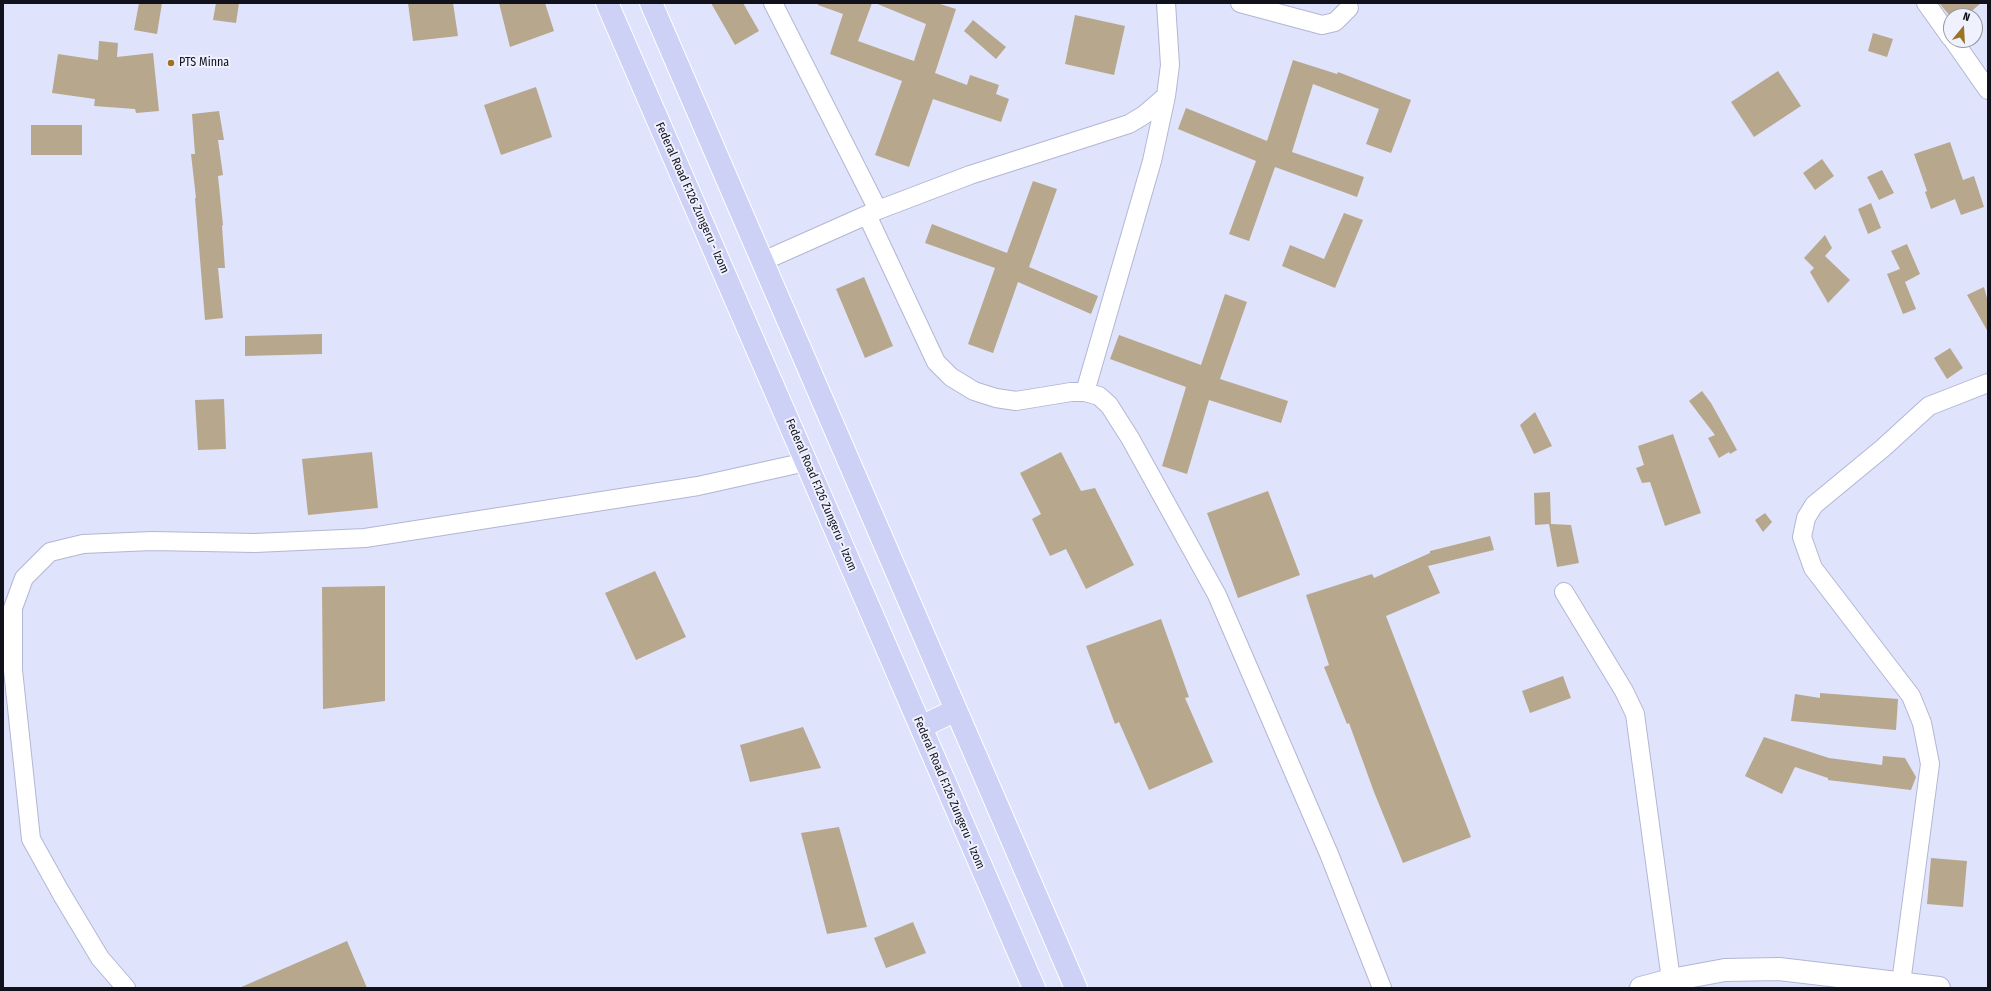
<!DOCTYPE html>
<style>
body{margin:0}
#map{position:relative;width:1991px;height:991px;overflow:hidden;background:#e0e3fc;font-family:"Fira Sans Condensed",sans-serif}
canvas{display:block}
.frame{position:absolute;inset:0;border:4px solid #10111b;pointer-events:none}
.north{position:absolute;left:1943px;top:8px;width:40px;height:40px;box-sizing:border-box;background:#f0f1fe;border:1px solid #9697a3;border-radius:50%;rotate:18deg;font-size:11px;font-weight:700;line-height:16px;text-align:center;color:#10111b}
.north::after{content:'';display:block;margin:auto;width:14px;height:18px;background:#9c7421;clip-path:polygon(50% 0,100% 100%,50% 72%,0 100%)}
</style>
<div id="map">
<canvas width="1991" height="991"></canvas>
<div class="frame"></div>
<div class="north">N</div>
</div>
<script>
const g = document.querySelector('canvas').getContext('2d');
g.lineJoin = 'round';
function fill(path, color) { g.fillStyle = color; g.fill(path, 'evenodd'); }
const shape = rows => new Path2D(rows.map(r => 'M' + r).join(''));
function stroke(path, color, width, dash) { g.strokeStyle = color; g.lineWidth = width; g.lineCap = dash ? 'butt' : 'round'; g.setLineDash(dash || []); g.stroke(path); }
function write(font, color, halo, rows, align = 'center') {
  g.font = font + ' "Fira Sans Condensed",sans-serif'; g.lineWidth = 4; g.setLineDash([]); g.textBaseline = 'middle'; g.strokeStyle = halo; g.fillStyle = color; for (const [text, x, y, turn = 0] of rows) {
    g.save(); g.translate(x, y); g.rotate((+turn || 0) * Math.PI / 180); g.textAlign = isNaN(turn) ? turn : align; if (halo) g.strokeText(text, 0, 0); g.fillText(text, 0, 0); g.restore();
  }
}
fill(shape([
 [139,3,162,3,157,34,134,30],
 [216,3,239,3,236,23,213,20],
 [408,3,453,3,458,36,413,41],
 [499,3,545,3,554,31,510,47],
 [711,3,743,3,759,31,735,45],
 [818,3,872,3,858,41,914,61,926,24,875,3,937,3,956,9,935,73,967,85,970,75,999,85,996,94,1009,99,1001,122,933,99,909,167,875,155,902,81,830,54,843,14,818,5],
 [1939,3,1981,3,1966,16,1950,16],
 [1075,15,1125,26,1114,75,1065,64],
 [973,20,1006,47,996,59,964,31],
 [1873,33,1893,39,1887,57,1868,51],
 [99,41,118,43,117,57,153,53,159,111,136,113,135,109,94,106,95,99,52,93,58,54,98,60],
 [1293,60,1337,74,1338,72,1411,100,1391,153,1366,144,1379,109,1313,84,1292,152,1364,177,1357,197,1275,167,1249,241,1229,234,1256,161,1178,129,1186,108,1267,141],
 [1778,71,1801,106,1754,137,1731,102],
 [536,87,552,137,501,155,484,105],
 [219,111,224,140,218,140,223,175,218,176,223,225,222,226,225,268,218,268,223,318,205,320,195,198,196,198,191,154,195,154,192,114],
 [31,125,82,125,82,155,31,155],
 [1950,142,1963,180,1974,176,1984,207,1961,215,1955,199,1931,209,1925,192,1927,191,1914,154],
 [1822,159,1834,176,1815,190,1803,173],
 [1882,170,1894,193,1879,200,1867,177],
 [1033,181,1057,189,1029,267,1098,296,1091,314,1018,282,993,353,968,344,995,268,925,243,932,224,1007,253],
 [1871,203,1881,228,1868,234,1858,209],
 [1344,213,1363,220,1335,288,1282,266,1290,245,1324,259],
 [1825,235,1832,248,1825,256,1850,280,1828,303,1810,272,1814,268,1804,258],
 [1907,244,1920,274,1905,282,1916,309,1903,314,1887,274,1900,269,1891,251],
 [864,277,893,346,865,358,836,289],
 [1984,287,1988,302,1988,332,1967,295],
 [1225,294,1247,302,1220,379,1288,401,1281,423,1209,400,1187,474,1162,466,1186,387,1110,359,1119,335,1201,365],
 [322,334,322,354,245,356,245,336],
 [1950,348,1963,368,1947,379,1934,358],
 [1702,391,1711,403,1737,450,1730,454,1729,452,1719,458,1708,438,1715,435,1689,401],
 [224,399,226,449,198,450,195,400],
 [1535,412,1552,446,1534,454,1520,425],
 [1673,434,1701,513,1665,526,1650,482,1642,483,1636,468,1644,465,1638,446],
 [372,452,378,508,308,515,302,459],
 [1061,452,1081,491,1095,488,1134,565,1086,589,1066,549,1050,556,1032,519,1041,514,1020,473],
 [1268,491,1300,575,1238,598,1207,513],
 [1550,492,1551,524,1571,525,1579,563,1557,567,1549,524,1535,525,1534,493],
 [1765,513,1772,522,1763,532,1755,520],
 [1490,536,1494,550,1428,566,1440,593,1386,616,1471,837,1403,863,1374,792,1349,723,1347,724,1324,667,1329,665,1306,595,1372,574,1374,578,1430,553,1430,551],
 [655,571,686,637,636,660,605,593],
 [385,586,385,701,323,709,322,587],
 [1161,619,1189,697,1185,698,1213,762,1149,790,1119,722,1115,724,1086,646],
 [1563,676,1571,698,1530,713,1522,691],
 [1820,693,1898,699,1896,730,1791,721,1795,694,1820,698],
 [803,727,821,768,750,782,740,745],
 [1764,737,1829,758,1882,765,1883,756,1905,758,1916,777,1911,790,1828,780,1828,778,1795,767,1782,794,1745,776],
 [839,827,867,927,827,934,801,833],
 [1931,858,1967,861,1963,907,1927,904],
 [913,922,926,953,886,968,874,938],
 [347,941,367,988,239,988]
]), '#b7a78c');
const minor = shape([
 [773,3,878,210],
 [1240,3,1322,25,1335,22,1349,8],
 [1926,3,1951,38],
 [1953,40,1988,90],
 [867,215,936,362,951,377,974,391,996,398,1016,401,1071,392,1085,392,1099,396,1109,405,1130,438,1217,595,1329,854,1382,988],
 [761,262,878,210,970,175,1129,124,1144,115,1166,96,1170,65,1166,3],
 [1085,392,1152,161,1166,96],
 [1564,592,1624,691,1635,714,1671,980],
 [1901,983,1930,764,1922,723,1911,696,1813,568,1802,537,1806,518,1814,505,1883,448,1929,406,1988,383],
 [126,988,100,958,61,893,31,839,13,670,13,608,24,578,50,552,83,544,152,541,255,543,365,538,698,486,806,462]
]);
const tertiary = shape([
 [1641,988,1671,980,1725,970,1779,969,1939,988]
]);
const primary = shape([
 [607,3,1034,988],
 [651,3,1076,988],
 [921,727,956,710]
]);
stroke(minor, '#b3b6d4', 20);
stroke(tertiary, '#b3b6d4', 24);
stroke(primary, '#fff', 24);
stroke(minor, '#fff', 18);
stroke(tertiary, '#fff', 22);
stroke(primary, '#cdd1f5', 22);
for (const [x, y, r, color] of [
 [171,63,4,"#9c7421"]
]) { const dot = new Path2D(); dot.arc(x, y, r, 0, 2 * Math.PI); g.fillStyle = color; g.fill(dot); stroke(dot, '#f0f1fe', 1.5); }
write('12px', '#10111b', '#f0f1fe', [
 ["PTS Minna",179,63]
], 'left');
write('12px', '#10111b', '#f0f1fe', [
 ["Federal Road F.126 Zungeru - Izom",692,198,66],
 ["Federal Road F.126 Zungeru - Izom",821,495,67],
 ["Federal Road F.126 Zungeru - Izom",949,793,67]
]);
</script>
